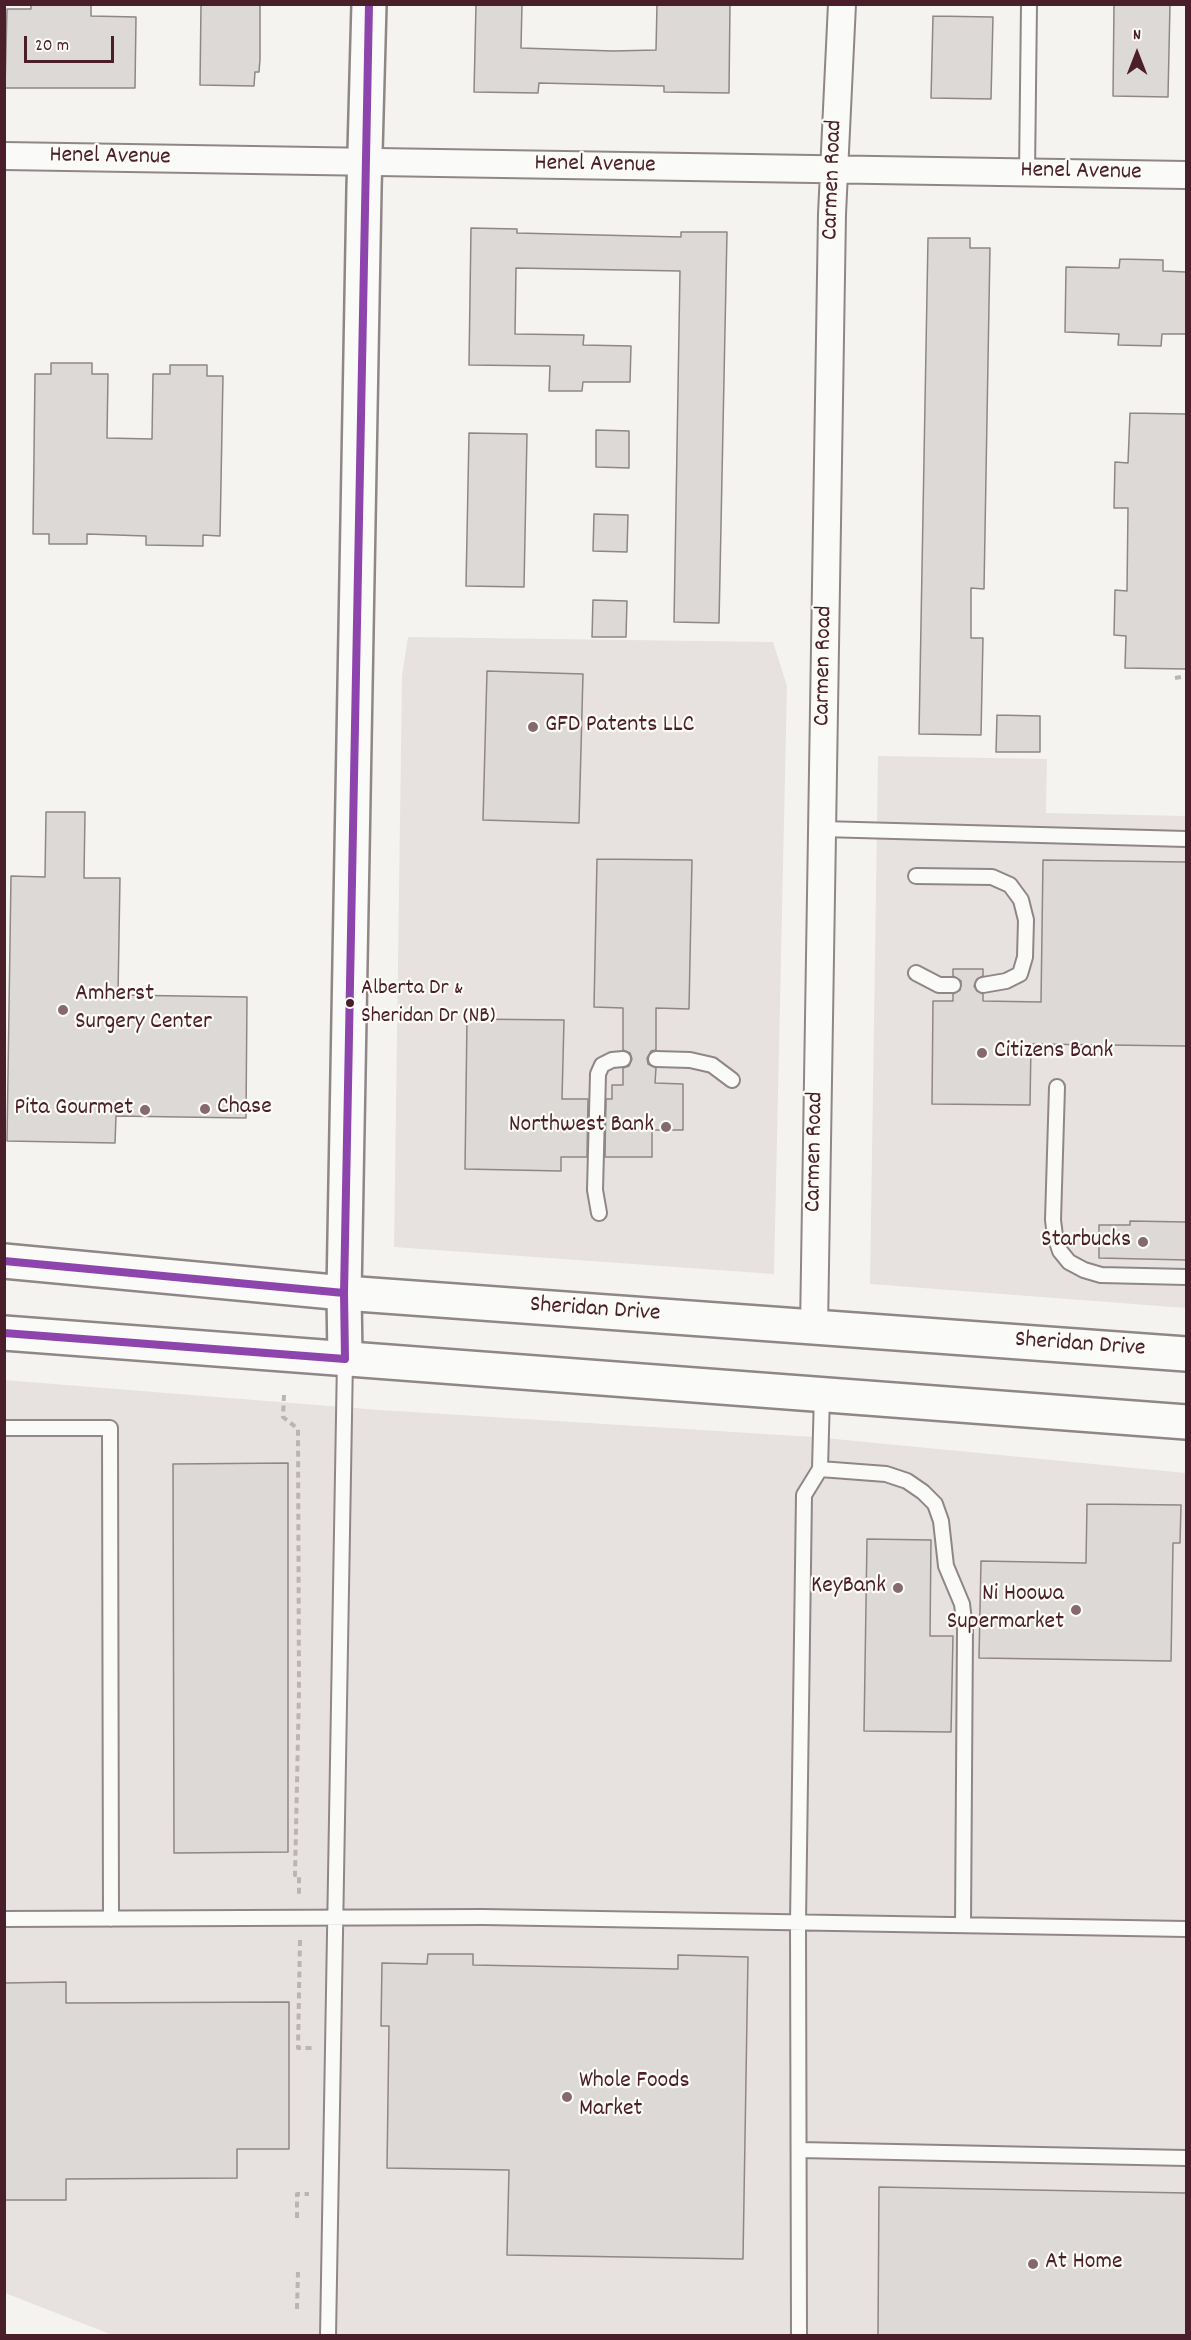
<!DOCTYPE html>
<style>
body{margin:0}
#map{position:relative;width:1191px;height:2340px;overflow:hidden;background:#f5f3f0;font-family:Dekko,sans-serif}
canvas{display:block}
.frame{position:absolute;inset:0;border:6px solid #4a1f2b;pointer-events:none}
.north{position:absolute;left:1107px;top:24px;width:60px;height:60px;-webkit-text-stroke:4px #fdfcf7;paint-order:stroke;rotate:0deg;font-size:16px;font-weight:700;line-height:24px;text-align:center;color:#4a1f2b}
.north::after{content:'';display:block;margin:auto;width:21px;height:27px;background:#4a1f2b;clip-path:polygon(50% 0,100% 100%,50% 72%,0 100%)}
.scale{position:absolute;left:24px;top:36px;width:90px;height:27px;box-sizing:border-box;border:3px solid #4a1f2b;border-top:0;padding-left:8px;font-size:18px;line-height:21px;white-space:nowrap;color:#4a1f2b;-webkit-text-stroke:4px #fdfcf7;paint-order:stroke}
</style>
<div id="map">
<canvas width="1191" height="2340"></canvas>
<div class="frame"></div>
<div class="north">N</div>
<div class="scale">20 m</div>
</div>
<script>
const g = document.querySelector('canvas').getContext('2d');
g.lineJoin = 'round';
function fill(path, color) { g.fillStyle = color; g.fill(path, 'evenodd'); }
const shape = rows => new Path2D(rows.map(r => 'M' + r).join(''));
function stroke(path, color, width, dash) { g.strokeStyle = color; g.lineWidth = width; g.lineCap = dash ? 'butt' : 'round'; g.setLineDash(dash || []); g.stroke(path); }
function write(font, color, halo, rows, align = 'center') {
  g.font = font + ' Dekko,sans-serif'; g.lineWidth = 4.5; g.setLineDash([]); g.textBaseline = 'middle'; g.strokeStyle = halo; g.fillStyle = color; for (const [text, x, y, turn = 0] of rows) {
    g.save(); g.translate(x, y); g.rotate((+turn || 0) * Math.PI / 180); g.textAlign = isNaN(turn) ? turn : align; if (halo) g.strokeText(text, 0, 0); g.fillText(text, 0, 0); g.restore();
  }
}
fill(shape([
 [408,637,773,642,787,686,774,1274,394,1247,402,676],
 [878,756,1047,759,1046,813,1186,816,1186,1308,870,1284],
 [4,1380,380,1410,814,1437,1186,1473,1186,2335,115,2336,5,2293]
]), '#e7e2df');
const building = shape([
 [31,4,91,4,91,16,136,17,135,88,5,88,7,9,31,9,31,4],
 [201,4,260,4,260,59,259,72,255,72,254,86,200,85,201,4],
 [476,4,522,4,521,48,613,51,656,50,657,4,730,4,729,93,664,92,664,86,539,83,538,93,474,92,476,4],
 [1114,4,1170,4,1168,97,1113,96,1114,4],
 [933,16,993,17,991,99,931,98,933,16],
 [471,228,517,229,517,233,681,237,681,232,727,232,719,623,674,622,680,271,516,268,515,334,584,335,583,345,631,346,630,382,583,382,582,391,549,391,550,366,469,365,471,228],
 [928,238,970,238,970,248,990,248,984,589,971,588,971,638,983,638,981,735,919,734,928,238],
 [1120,259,1163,260,1163,271,1186,272,1186,334,1162,334,1161,346,1118,345,1119,334,1065,332,1066,267,1119,268,1120,259],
 [51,363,92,363,92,374,108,374,107,438,152,439,153,374,170,374,170,365,207,365,207,376,223,376,220,536,203,535,203,546,146,545,146,536,87,534,87,544,49,544,49,534,33,534,35,374,51,374,51,363],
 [1130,413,1186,414,1186,669,1125,668,1126,636,1114,635,1115,590,1127,591,1128,508,1114,508,1115,462,1128,463,1130,413],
 [596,430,629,431,629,468,596,467,596,430],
 [469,433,527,434,524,587,466,586,469,433],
 [594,514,628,515,627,552,593,551,594,514],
 [593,600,627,601,626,637,592,637,593,600],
 [487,671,583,674,579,823,483,820,487,671],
 [997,715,1040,716,1040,752,996,752,997,715],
 [46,812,85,812,84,878,120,878,118,995,247,997,246,1118,116,1116,115,1143,7,1141,11,876,45,877,46,812],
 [597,859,692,860,689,1009,656,1008,656,1050,651,1051,647,1058,648,1064,656,1068,655,1083,683,1084,683,1130,652,1130,652,1157,605,1157,606,1099,612,1099,612,1085,623,1085,623,1068,629,1066,632,1059,630,1053,623,1050,623,1008,594,1007,597,859],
 [1043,860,1186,862,1186,1046,1031,1044,1030,1105,932,1104,933,1001,953,1001,953,994,960,990,961,981,953,976,953,969,983,969,983,976,977,979,974,986,977,991,983,994,983,1001,1041,1002,1043,860],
 [467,1019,564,1020,562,1099,588,1099,587,1157,561,1157,561,1171,465,1169,467,1019],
 [1130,1221,1186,1222,1186,1260,1099,1258,1099,1225,1130,1225,1130,1221],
 [288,1463,288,1852,174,1853,173,1464,288,1463],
 [1087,1504,1181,1505,1180,1543,1173,1543,1171,1661,979,1658,981,1561,1086,1563,1087,1504],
 [867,1539,931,1540,930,1636,953,1636,951,1732,864,1731,867,1539],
 [428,1954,473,1954,473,1965,678,1969,678,1955,748,1957,743,2259,507,2255,509,2170,387,2168,389,2026,381,2026,382,1963,427,1964,428,1954],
 [66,1982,66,2003,289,2002,289,2149,237,2149,237,2178,66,2179,66,2200,4,2200,4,1983,66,1982],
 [879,2187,1186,2193,1186,2336,878,2336,879,2187]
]);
fill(building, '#dcd9d7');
stroke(building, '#8f8687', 1.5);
const lane = shape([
 [1027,173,1029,4],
 [822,829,1186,839],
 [916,876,992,877,1010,885,1021,900,1026,920,1025,957,1020,974,1006,981,983,985],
 [916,973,939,985,953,985],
 [656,1059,690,1060,712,1065,732,1080],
 [1057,1087,1053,1220,1055,1236,1060,1251,1069,1262,1084,1270,1101,1275,1186,1277],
 [599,1213,595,1190,598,1074,602,1065,612,1060,623,1059],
 [4,1428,110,1428,111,1919],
 [820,1469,886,1474,907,1481,923,1492,935,1504,941,1521,946,1566,962,1604,965,1629,963,1925],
 [4,1919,483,1917,1186,1929],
 [799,2150,1186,2158],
 [328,2336,345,1359],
 [799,2336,798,1922,804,1495,820,1469,822,1394]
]);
const street = shape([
 [4,156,1186,175],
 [814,1327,832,214,842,4]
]);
const secondary = shape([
 [345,1359,344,1293,364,189,369,4]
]);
const primary = shape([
 [4,1261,344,1293,1186,1354],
 [4,1333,1186,1422]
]);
stroke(lane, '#8f8687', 18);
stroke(street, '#8f8687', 30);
stroke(secondary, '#8f8687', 38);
stroke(primary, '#8f8687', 38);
stroke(shape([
 [1175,678,1186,676],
 [284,1395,283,1417,298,1429,299,1691,295,1875,299,1875,299,1896],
 [300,1940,298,2048,313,2048],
 [297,2218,297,2194,309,2194],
 [297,2309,298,2272]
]), '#bab5b4', 4, [6, 4.5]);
stroke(lane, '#fafaf8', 14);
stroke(street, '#fafaf8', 26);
stroke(secondary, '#fafaf8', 33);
stroke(primary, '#fafaf8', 33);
stroke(shape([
 [4,1261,344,1293],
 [4,1333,345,1359,344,1293,369,4]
]), '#8e44ad', 8);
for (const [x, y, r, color] of [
 [533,727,6,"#866970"],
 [350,1003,5,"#4a1f2b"],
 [63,1010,6,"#866970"],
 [982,1053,6,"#866970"],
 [205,1109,6,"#866970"],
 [145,1110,6,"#866970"],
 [666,1127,6,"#866970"],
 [1143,1242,6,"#866970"],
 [898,1588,6,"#866970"],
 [1076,1610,6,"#866970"],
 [567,2097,6,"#866970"],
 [1033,2264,6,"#866970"]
]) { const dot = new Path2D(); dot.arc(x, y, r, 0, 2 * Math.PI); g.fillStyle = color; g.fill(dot); stroke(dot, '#fdfcf7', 2); }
write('22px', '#4a1f2b', '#fdfcf7', [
 ["Alberta Dr &",361,990],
 ["Sheridan Dr (NB)",361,1018]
], 'left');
write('24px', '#4a1f2b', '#fdfcf7', [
 ["Henel Avenue",110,158,1],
 ["Henel Avenue",595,166,1],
 ["Henel Avenue",1081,173,1],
 ["Carmen Road",834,180,-88],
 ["Carmen Road",825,666,-89],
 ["Carmen Road",816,1152,-89],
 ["Sheridan Drive",595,1311,4],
 ["Sheridan Drive",1080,1346,4]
]);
write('24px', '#4a1f2b', '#fdfcf7', [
 ["GFD Patents LLC",545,727],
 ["Amherst",75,996],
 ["Surgery Center",75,1024],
 ["Citizens Bank",994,1053],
 ["Chase",217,1109],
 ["Pita Gourmet",133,1110,"right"],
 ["Northwest Bank",654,1127,"right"],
 ["Starbucks",1131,1242,"right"],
 ["KeyBank",886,1588,"right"],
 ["Ni Hoowa",1064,1596,"right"],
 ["Supermarket",1064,1624,"right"],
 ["Whole Foods",579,2083],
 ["Market",579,2111],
 ["At Home",1045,2264]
], 'left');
</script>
